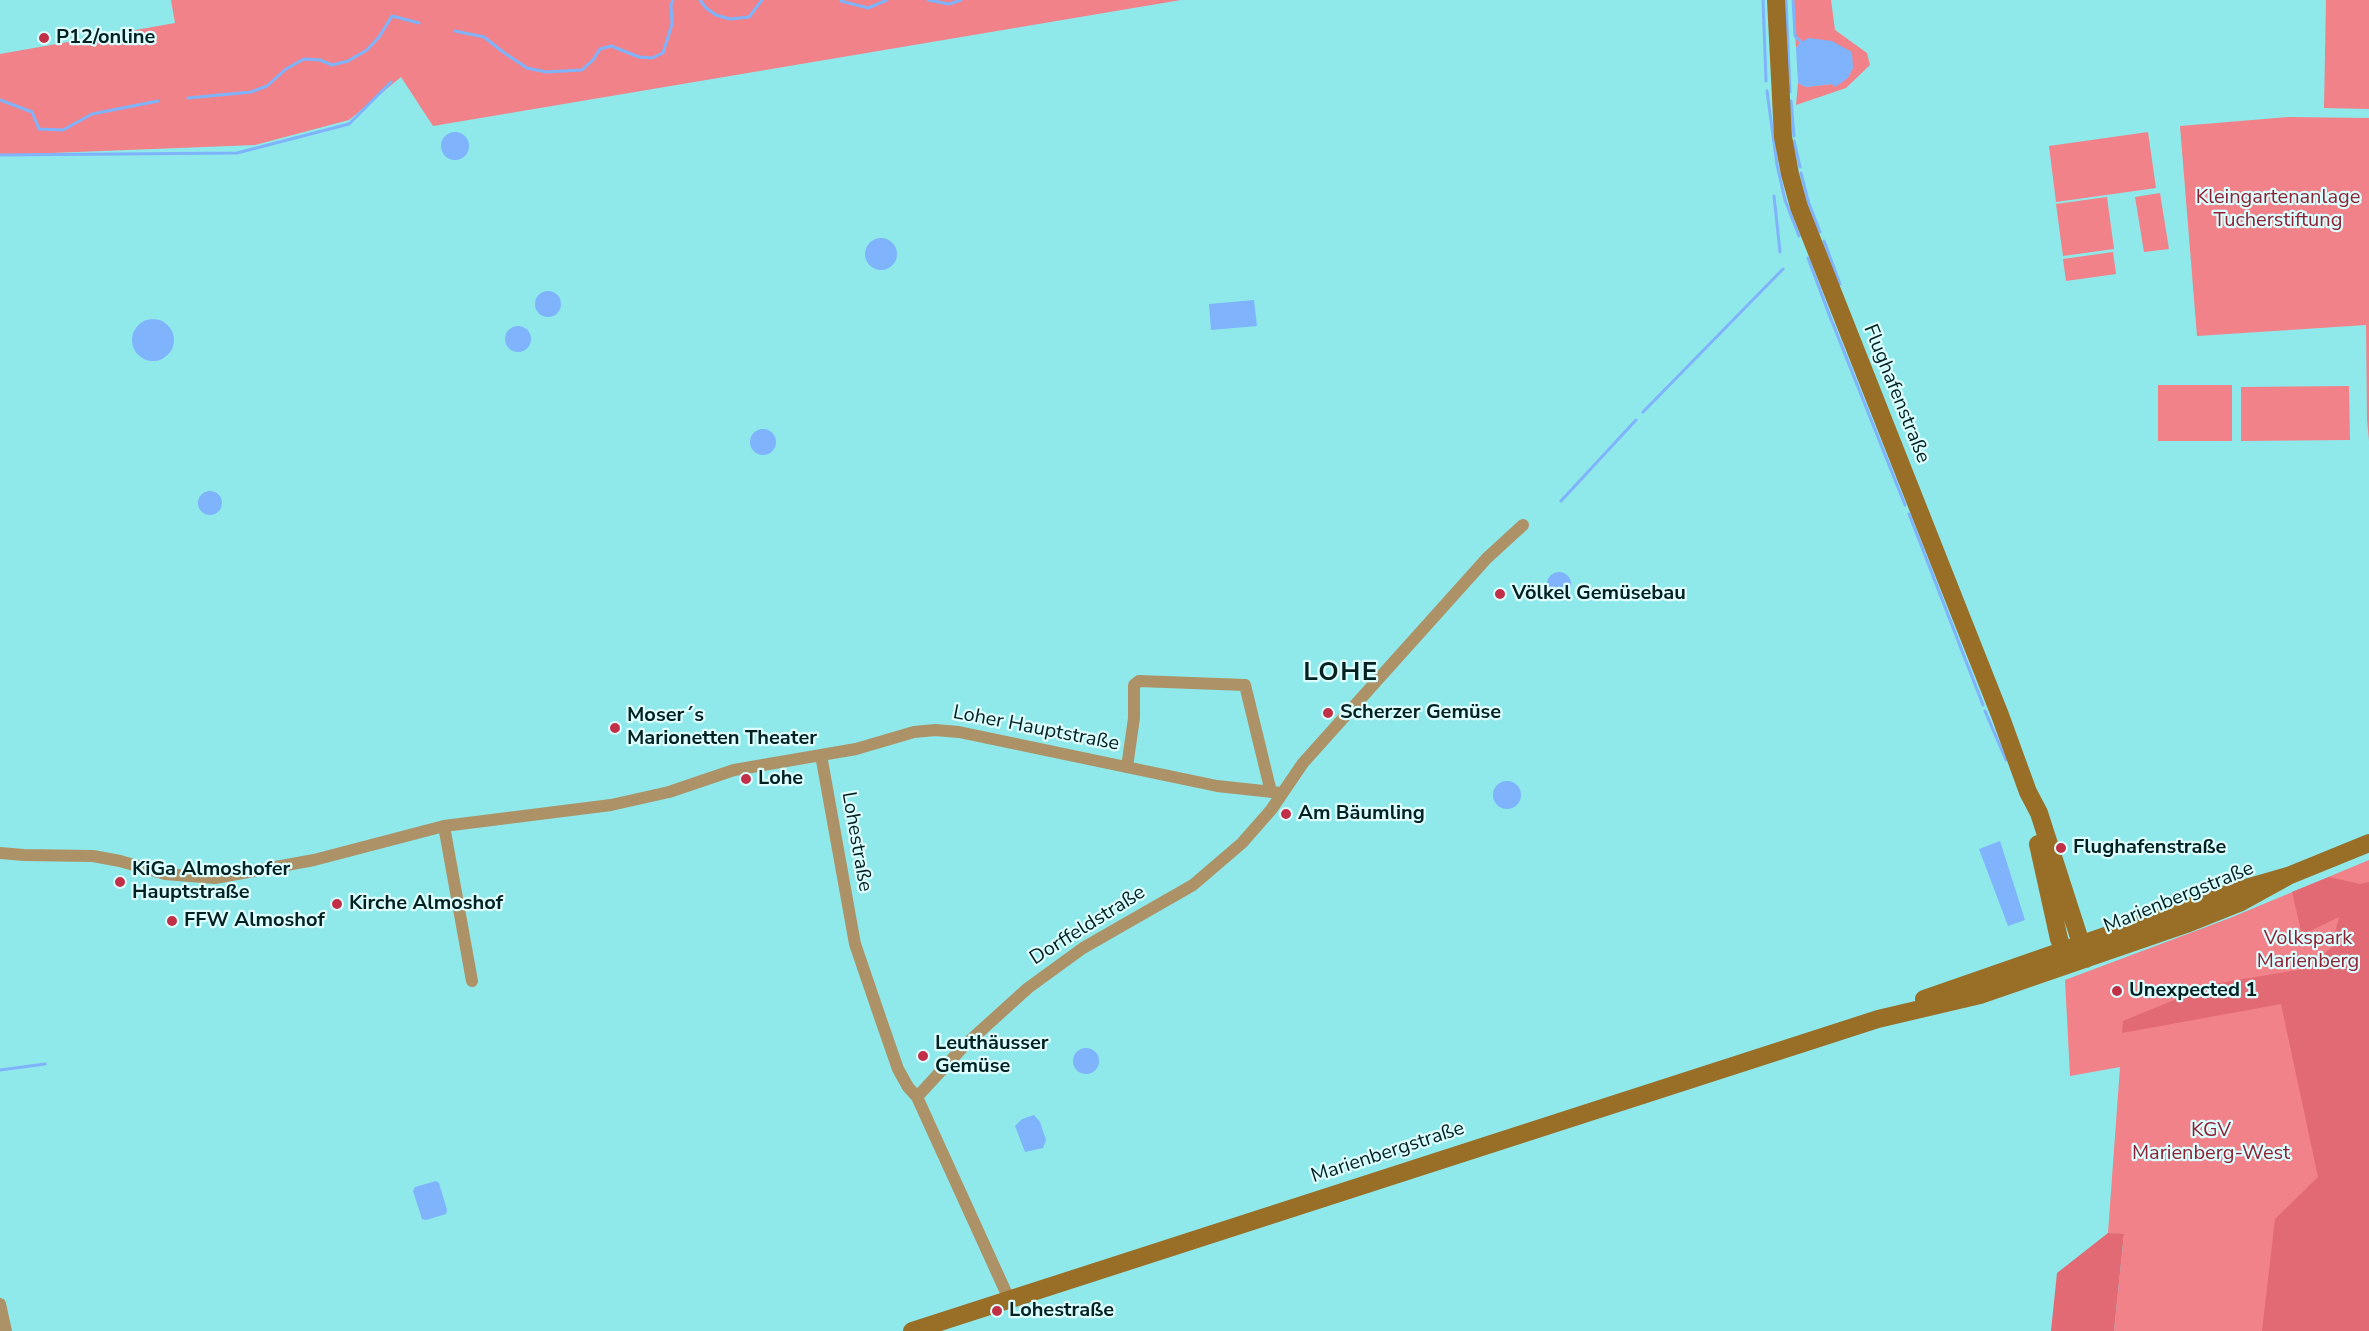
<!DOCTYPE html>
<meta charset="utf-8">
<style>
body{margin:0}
canvas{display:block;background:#8fe8ea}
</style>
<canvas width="2369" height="1331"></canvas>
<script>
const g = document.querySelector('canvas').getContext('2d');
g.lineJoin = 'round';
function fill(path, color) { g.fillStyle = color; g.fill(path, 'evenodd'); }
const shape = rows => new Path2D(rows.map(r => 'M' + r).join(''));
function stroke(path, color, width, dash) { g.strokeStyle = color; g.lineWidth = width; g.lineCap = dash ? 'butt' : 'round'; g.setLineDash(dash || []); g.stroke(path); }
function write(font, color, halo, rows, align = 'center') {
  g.font = font + ' "Nunito Sans",sans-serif'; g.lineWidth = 4.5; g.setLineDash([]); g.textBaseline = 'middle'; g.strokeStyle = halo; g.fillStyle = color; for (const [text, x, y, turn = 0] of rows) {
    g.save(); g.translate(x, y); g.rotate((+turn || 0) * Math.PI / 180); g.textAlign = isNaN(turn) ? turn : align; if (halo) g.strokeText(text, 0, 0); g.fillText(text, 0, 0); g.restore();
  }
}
fill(shape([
 [171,0,1181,0,433,126,401,77,349,120,255,145,0,155,0,54,175,23],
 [1793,0,1831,0,1835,30,1867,53,1870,65,1846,88,1796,105,1798,83,1806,87,1832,84,1801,42,1796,48],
 [2326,0,2369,0,2369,109,2324,108],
 [2288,117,2369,118,2369,441,2367,420,2366,325,2197,336,2180,126],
 [2148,132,2156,188,2056,202,2049,146],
 [2160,193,2169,249,2144,252,2135,197],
 [2107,197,2114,249,2063,256,2056,204],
 [2113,252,2116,274,2066,281,2063,259],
 [2158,385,2232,385,2232,441,2158,441],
 [2349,386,2350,440,2241,441,2241,387],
 [2369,860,2369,1331,2114,1331,2124,1235,2108,1233,2120,1067,2070,1076,2065,980,2230,918]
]), '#f18289');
fill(shape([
 [2329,877,2360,884,2369,882,2369,1331,2262,1331,2275,1219,2318,1177,2281,1004,2122,1033,2123,1021,2213,984,2304,969,2331,948,2339,917,2302,935,2292,892],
 [2108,1233,2124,1234,2114,1331,2051,1331,2057,1273]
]), '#e26a74');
fill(shape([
 [1809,38,1832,41,1852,52,1853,68,1848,78,1835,87,1832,84,1806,87,1798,83,1796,48,1801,42],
 '441 146a14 14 0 1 1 28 0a14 14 0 1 1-28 0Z',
 '865 254a16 16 0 1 1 32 0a16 16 0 1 1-32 0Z',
 '535 304a13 13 0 1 1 26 0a13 13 0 1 1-26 0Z',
 [1254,300,1257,326,1211,330,1209,304],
 '132 340a21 21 0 1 1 42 0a21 21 0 1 1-42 0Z',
 '505 339a13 13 0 1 1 26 0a13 13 0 1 1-26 0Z',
 '750 442a13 13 0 1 1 26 0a13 13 0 1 1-26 0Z',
 '198 503a12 12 0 1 1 24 0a12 12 0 1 1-24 0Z',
 '1547 584a12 12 0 1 1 24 0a12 12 0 1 1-24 0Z',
 '1493 795a14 14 0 1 1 28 0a14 14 0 1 1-28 0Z',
 [2000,841,2025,920,2008,926,1979,849],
 '1073 1061a13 13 0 1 1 26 0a13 13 0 1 1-26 0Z',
 [1034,1115,1040,1122,1046,1140,1043,1148,1025,1152,1015,1126,1022,1119],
 [436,1181,439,1183,447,1210,446,1214,426,1220,422,1219,413,1191,415,1187]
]), '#7fb3fc');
stroke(shape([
 [700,0,706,8,716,15,730,19,749,17,762,0],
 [928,0,949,4,961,0],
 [1763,0,1766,81],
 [1786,0,1790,92],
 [1793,0,1795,36,1801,42],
 [841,1,868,8,887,0],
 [455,31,484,37,503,52,527,68,546,72,582,70,593,60,600,49,611,46,639,57,652,58,663,53,672,24,671,5,673,0],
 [1767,91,1777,165,1785,200,1799,236],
 [188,98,251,92,267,86,286,69,304,59,320,60,332,65,348,61,367,50,379,37,392,16,419,23],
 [0,100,32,112,39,129,63,130,92,114,158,101],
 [1791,101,1794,136],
 [1794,141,1800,167],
 [0,155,237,153,349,124,391,82],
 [1801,173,1809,204,1820,232],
 [1774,196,1780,252],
 [1824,241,1840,284],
 [1808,258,1832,322],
 [1833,324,1905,505],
 [1643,412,1783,269],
 [1561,501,1636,420],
 [1909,514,1983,705],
 [1985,711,2006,760],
 [0,1070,45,1064]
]), '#7fb3fc', 3);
stroke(shape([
 [821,755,855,944,882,1023,898,1069,908,1087,917,1097,1009,1299],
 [1127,767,1134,718,1134,685,1139,681,1245,685,1271,792],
 [444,826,472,981],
 [0,853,24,855,93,856,120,861,165,874,215,878,314,860,444,826,611,805,669,792,734,770,856,749,914,732,935,730,959,732,1217,786,1282,793],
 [917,1097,965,1045,1028,988,1083,948,1193,885,1242,843,1271,810,1303,763,1487,558,1523,525],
 [0,1304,6,1331]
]), '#ae9267', 12);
stroke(shape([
 [1776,0,1783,137,1790,174,1799,207,2000,715,2028,792,2039,813,2086,959],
 [2038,844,2059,939,2067,959],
 [1924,999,2229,893,2288,876,2369,843],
 [912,1331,1878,1019,1980,995,2189,923,2239,903,2288,876]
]), '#996f28', 18);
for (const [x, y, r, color] of [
 [44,38,6,"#c13047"],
 [1500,594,6,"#c13047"],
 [1328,713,6,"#c13047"],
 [615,728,6,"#c13047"],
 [746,779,6,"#c13047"],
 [1286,814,6,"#c13047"],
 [2061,848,6,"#c13047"],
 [120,882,6,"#c13047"],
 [337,904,6,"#c13047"],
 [172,921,6,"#c13047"],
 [2117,991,6,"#c13047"],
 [923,1056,6,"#c13047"],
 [997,1311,6,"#c13047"]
]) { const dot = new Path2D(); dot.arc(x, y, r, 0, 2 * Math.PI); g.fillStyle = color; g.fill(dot); stroke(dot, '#dff', 2); }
write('bold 20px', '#042122', '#dff', [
 ["P12/online",56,38],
 ["Völkel Gemüsebau",1512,594],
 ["Scherzer Gemüse",1340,713],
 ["Moser´s",627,716],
 ["Marionetten Theater",627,739],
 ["Lohe",758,779],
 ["Am Bäumling",1298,814],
 ["Flughafenstraße",2073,848],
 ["KiGa Almoshofer",132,870],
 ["Hauptstraße",132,893],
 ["Kirche Almoshof",349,904],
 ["FFW Almoshof",184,921],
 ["Unexpected 1",2129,991],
 ["Leuthäusser",935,1044],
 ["Gemüse",935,1067],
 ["Lohestraße",1009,1311]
], 'left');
write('20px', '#8e2132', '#dff', [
 ["Kleingartenanlage",2278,198],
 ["Tucherstiftung",2278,221],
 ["Volkspark",2308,939],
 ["Marienberg",2308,962],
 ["KGV",2211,1131],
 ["Marienberg-West",2211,1154]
]);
write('20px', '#042122', '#dff', [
 ["Flughafenstraße",1896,394,68],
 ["Loher Hauptstraße",1036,729,11],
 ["Lohestraße",856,842,80],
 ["Marienbergstraße",2179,898,-22],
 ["Dorffeldstraße",1088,926,-32],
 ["Marienbergstraße",1388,1153,-18]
]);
g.letterSpacing = '1.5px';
write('bold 26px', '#042122', '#dff', [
 ["LOHE",1341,674]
]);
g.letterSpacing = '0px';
</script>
